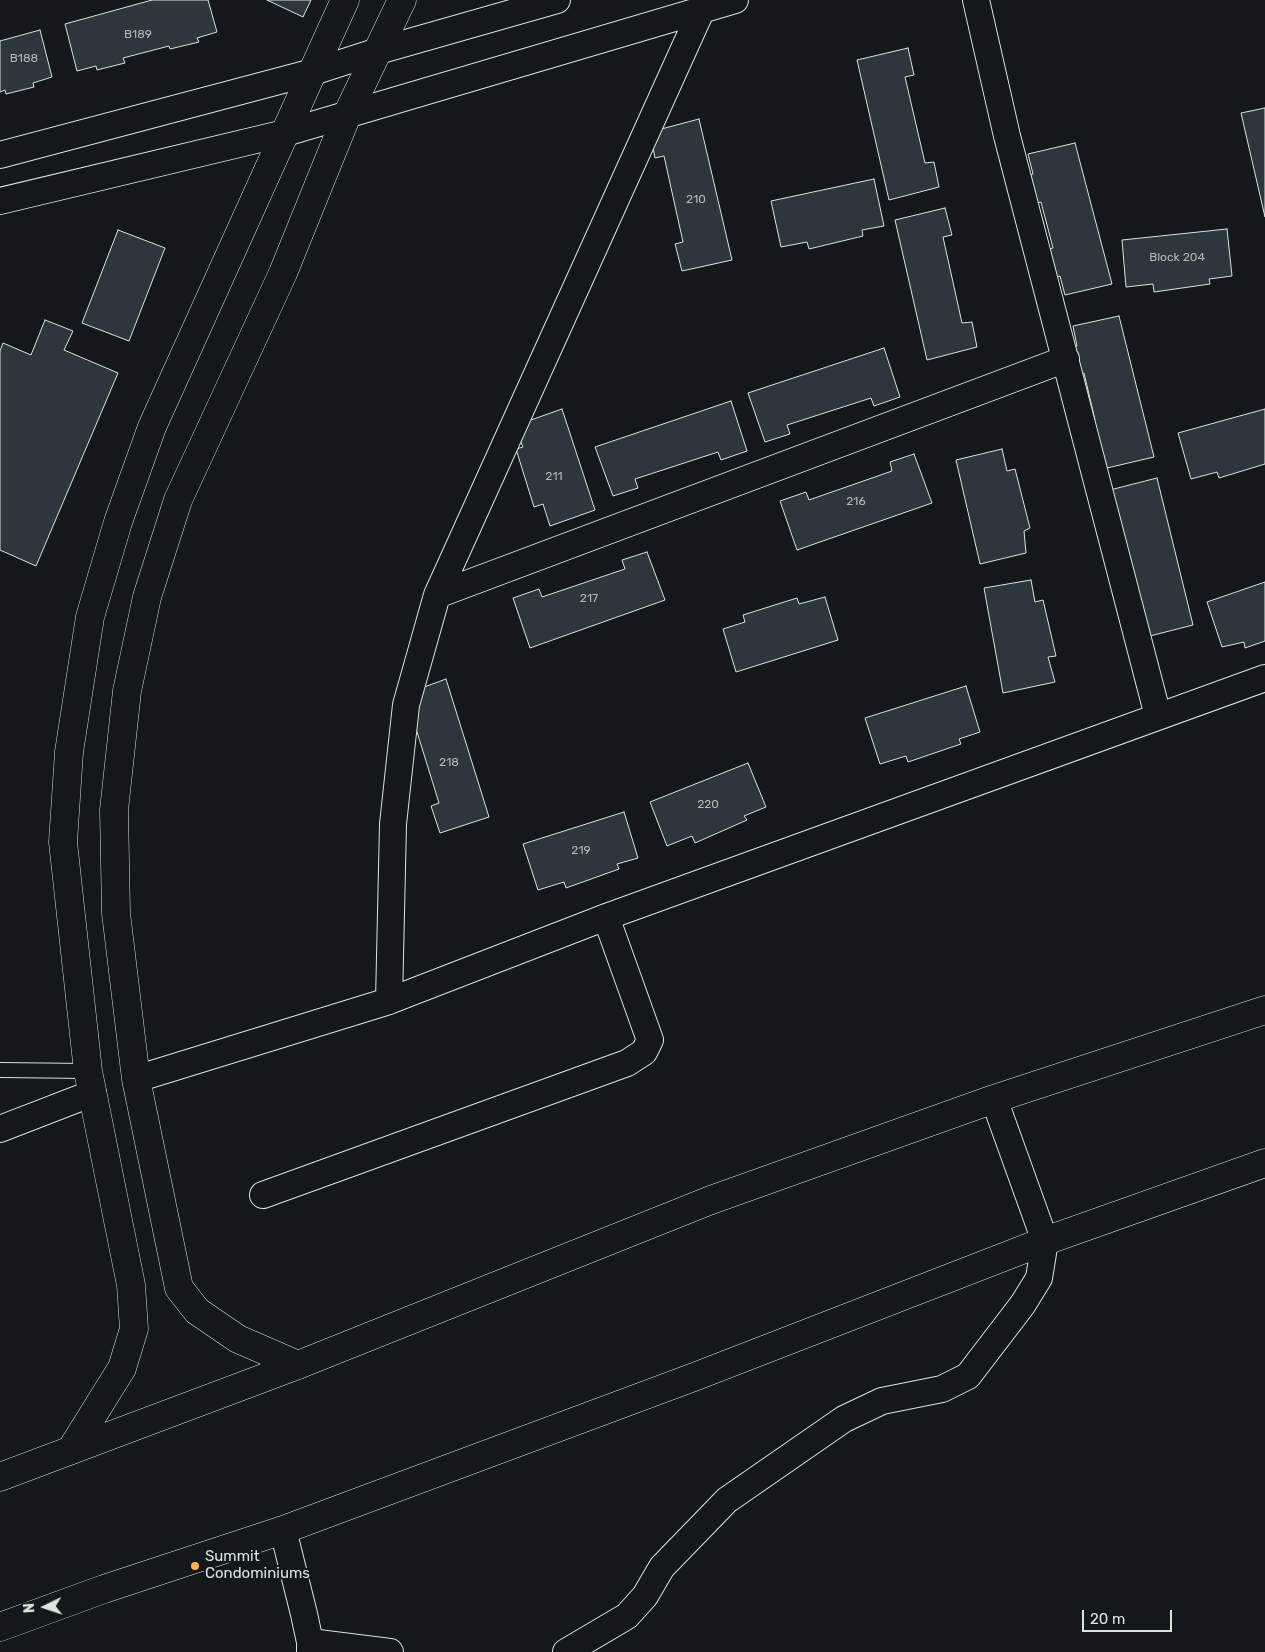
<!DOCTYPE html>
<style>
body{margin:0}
#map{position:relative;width:1265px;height:1652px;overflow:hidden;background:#14181c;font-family:Rubik,sans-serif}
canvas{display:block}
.north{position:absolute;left:20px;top:1582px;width:50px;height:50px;-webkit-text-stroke:4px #14181c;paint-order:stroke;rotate:266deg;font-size:14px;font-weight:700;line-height:20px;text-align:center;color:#d8e6dc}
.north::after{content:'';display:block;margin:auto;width:18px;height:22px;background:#d8e6dc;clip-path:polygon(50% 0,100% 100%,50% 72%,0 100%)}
.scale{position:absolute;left:1082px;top:1610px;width:90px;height:22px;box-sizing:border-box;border:2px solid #d8e6dc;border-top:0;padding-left:6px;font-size:15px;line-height:18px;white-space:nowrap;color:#d8e6dc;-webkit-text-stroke:4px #14181c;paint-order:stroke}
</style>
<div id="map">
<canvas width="1265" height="1652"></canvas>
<div class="north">N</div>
<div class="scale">20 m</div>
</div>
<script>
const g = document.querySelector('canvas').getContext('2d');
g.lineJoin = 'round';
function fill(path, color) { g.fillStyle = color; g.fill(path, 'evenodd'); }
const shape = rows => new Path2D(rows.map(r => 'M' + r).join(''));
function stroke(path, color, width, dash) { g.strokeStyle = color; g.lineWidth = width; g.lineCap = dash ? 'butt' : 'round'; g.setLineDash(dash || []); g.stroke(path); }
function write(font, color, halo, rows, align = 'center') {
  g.font = font + ' Rubik,sans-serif'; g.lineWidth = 4; g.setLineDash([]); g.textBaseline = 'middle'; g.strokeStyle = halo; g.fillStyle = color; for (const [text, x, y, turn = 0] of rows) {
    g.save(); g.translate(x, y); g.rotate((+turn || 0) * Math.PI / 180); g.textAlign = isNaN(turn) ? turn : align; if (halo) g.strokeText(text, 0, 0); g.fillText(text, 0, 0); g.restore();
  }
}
const building = shape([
 [152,0,208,0,217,32,197,38,199,42,170,49,169,46,123,58,125,63,97,70,96,66,77,71,65,24,152,0],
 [267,0,311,0,303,17,267,0],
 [40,30,52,77,33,83,34,87,6,94,5,90,0,92,0,41,40,30],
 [908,48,914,75,905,77,925,163,934,162,939,187,889,200,857,60,908,48],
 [1265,108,1265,217,1241,113,1265,108],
 [699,119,732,260,682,271,675,244,683,242,664,156,655,158,650,132,699,119],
 [1075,143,1112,284,1065,295,1060,276,1056,277,1049,249,1053,248,1041,202,1036,203,1029,175,1033,174,1028,154,1075,143],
 [874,179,884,226,862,230,863,236,809,249,807,242,781,247,771,201,874,179],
 [945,208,952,235,943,237,962,323,972,322,977,347,927,360,895,220,945,208],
 [1227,229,1232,276,1209,279,1210,284,1154,292,1153,284,1126,287,1122,240,1227,229],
 [118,230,165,248,129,341,82,323,118,230],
 [1119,316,1154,457,1107,468,1102,449,1098,449,1092,421,1095,420,1084,373,1079,375,1072,347,1077,346,1073,326,1119,316],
 [45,320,73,331,64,350,118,373,36,566,0,550,0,351,3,343,31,355,45,320],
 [884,348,900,397,874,406,871,398,787,425,790,434,765,442,748,393,884,348],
 [731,401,747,451,721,460,718,452,635,479,638,488,613,496,595,447,731,401],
 [562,409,595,510,550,526,543,504,534,507,516,449,523,447,514,426,562,409],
 [1265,409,1265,464,1219,478,1217,472,1191,479,1178,433,1265,409],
 [1002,449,1007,471,1015,469,1030,528,1024,531,1026,553,980,564,956,460,1002,449],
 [914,454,932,503,797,550,780,501,806,492,809,500,892,471,890,462,914,454],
 [1157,478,1193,625,1146,637,1110,490,1157,478],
 [647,552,665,600,530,648,513,598,539,589,542,597,625,569,622,560,647,552],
 [1031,580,1035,602,1043,600,1056,656,1048,657,1055,682,1003,693,984,588,1031,580],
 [1265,582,1265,641,1245,648,1244,642,1222,647,1207,602,1265,582],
 [825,597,838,640,736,672,723,629,745,622,743,615,797,598,799,604,825,597],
 [446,679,489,817,440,833,431,806,439,803,413,719,397,697,446,679],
 [966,686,980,732,959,739,961,744,908,762,906,756,880,764,865,718,966,686],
 [748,763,766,807,744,816,747,820,695,843,692,836,667,846,650,802,748,763],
 [624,812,638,858,617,864,619,869,566,888,564,882,538,890,523,844,624,812]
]);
fill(building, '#2c363c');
stroke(building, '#d8e6dc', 1);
const lane = shape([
 [0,1070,88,1071]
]);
const street = shape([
 [976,0,1007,136,1158,716],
 [0,155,313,72,378,51,557,0],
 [0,201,285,133,735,0],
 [437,595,1066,359],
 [389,1001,393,824,406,705,437,595,702,9],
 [136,1079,389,1001,606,917,1265,678],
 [0,1129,93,1093],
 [263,1195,627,1063,644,1052,650,1040,606,917],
 [283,1530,304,1614,310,1642,310,1652],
 [310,1642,390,1652],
 [566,1652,627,1616,645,1596,662,1567,727,1500,844,1419,882,1401,942,1389,968,1376,1023,1304,1039,1278,1045,1241,994,1099]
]);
const secondary = shape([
 [298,1365,238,1339,197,1311,179,1288,136,1079,116,913,114,810,127,691,147,597,178,500,283,273,347,115,402,0],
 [71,1450,122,1368,134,1329,131,1285,88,1071,63,842,69,752,90,617,118,522,152,427,345,0]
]);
const primary = shape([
 [0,1477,298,1365,711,1200,994,1099,1265,1010],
 [0,1627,104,1589,283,1530,694,1377,1045,1241,1265,1163]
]);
stroke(lane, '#d8e6dc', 16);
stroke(street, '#d8e6dc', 28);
stroke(secondary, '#d8e6dc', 29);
stroke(primary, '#d8e6dc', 29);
stroke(lane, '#14181c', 14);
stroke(street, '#14181c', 26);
stroke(secondary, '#14181c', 28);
stroke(primary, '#14181c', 28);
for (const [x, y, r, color] of [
 [195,1566,5,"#ffb74d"]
]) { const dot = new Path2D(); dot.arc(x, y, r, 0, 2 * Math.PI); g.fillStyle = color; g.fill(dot); stroke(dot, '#14181c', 2); }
write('12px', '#adbab4', null, [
 ["B189",138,35],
 ["B188",24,59],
 ["210",696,200],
 ["Block 204",1177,258],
 ["211",554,477],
 ["216",856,502],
 ["217",589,599],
 ["218",449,763],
 ["220",708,805],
 ["219",581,851]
]);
write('15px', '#d8e6dc', '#14181c', [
 ["Summit",205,1557],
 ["Condominiums",205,1574]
], 'left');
</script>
